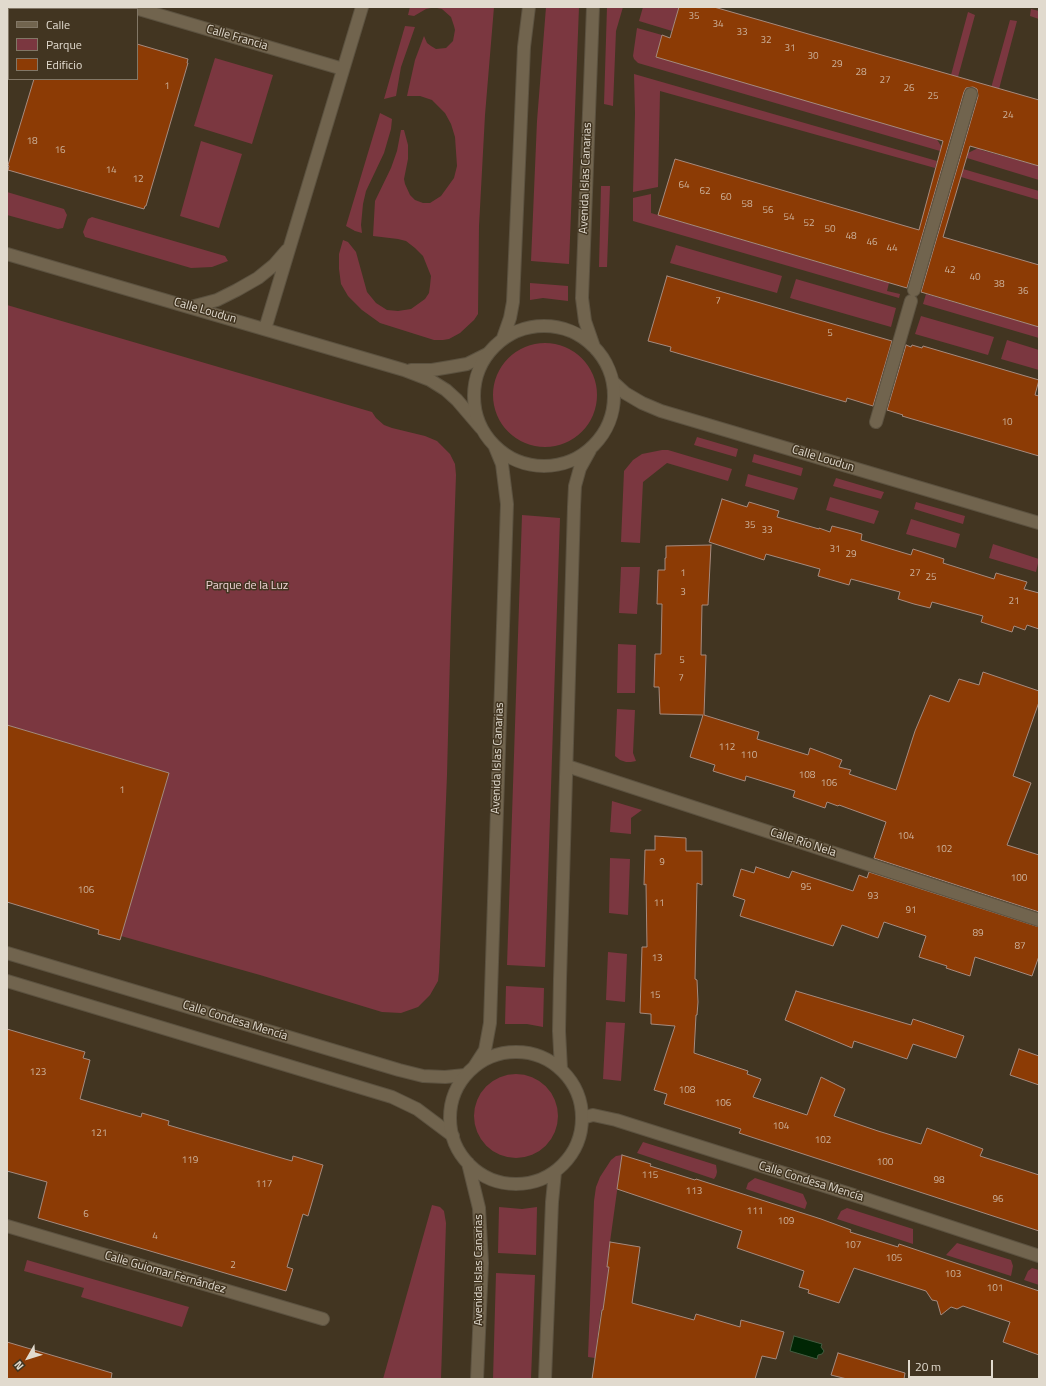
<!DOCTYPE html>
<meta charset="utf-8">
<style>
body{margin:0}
#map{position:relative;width:1046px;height:1386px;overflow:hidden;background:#423521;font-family:"Titillium Web",sans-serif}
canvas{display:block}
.frame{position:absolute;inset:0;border:8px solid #e1dace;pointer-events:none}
.legend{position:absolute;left:8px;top:8px;width:130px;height:72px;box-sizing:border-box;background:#423521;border:1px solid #827766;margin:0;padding:5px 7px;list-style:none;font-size:12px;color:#e1dace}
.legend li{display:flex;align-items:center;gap:8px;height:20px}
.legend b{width:20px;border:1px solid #827766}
.north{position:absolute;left:8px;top:1338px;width:40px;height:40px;-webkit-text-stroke:3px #423521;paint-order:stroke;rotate:231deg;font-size:11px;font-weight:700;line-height:16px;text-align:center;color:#e1dace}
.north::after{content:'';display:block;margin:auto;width:14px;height:18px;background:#e1dace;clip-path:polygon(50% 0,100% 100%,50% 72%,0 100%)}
.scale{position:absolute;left:908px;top:1360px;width:85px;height:18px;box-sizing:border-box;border:2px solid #e1dace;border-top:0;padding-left:5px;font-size:12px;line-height:14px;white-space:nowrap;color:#e1dace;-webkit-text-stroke:3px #423521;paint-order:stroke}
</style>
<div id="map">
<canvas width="1046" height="1386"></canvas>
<div class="frame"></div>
<ul class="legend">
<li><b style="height:5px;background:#71644e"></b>Calle</li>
<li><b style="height:11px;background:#7b3740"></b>Parque</li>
<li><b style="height:11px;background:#8c3b05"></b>Edificio</li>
</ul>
<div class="north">N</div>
<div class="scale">20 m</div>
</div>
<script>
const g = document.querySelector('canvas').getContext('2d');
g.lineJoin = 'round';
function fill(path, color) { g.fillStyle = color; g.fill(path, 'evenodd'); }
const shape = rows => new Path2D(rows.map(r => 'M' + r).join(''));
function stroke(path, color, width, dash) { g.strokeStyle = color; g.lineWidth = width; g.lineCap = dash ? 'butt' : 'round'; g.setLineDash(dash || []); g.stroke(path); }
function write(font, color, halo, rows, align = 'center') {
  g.font = font + ' "Titillium Web",sans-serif'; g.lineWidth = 3; g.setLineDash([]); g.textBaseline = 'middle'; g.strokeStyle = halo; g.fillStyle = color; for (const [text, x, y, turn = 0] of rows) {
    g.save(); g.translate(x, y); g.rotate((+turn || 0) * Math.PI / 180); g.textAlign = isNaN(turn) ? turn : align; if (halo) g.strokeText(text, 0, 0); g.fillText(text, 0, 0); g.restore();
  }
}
fill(shape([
 [410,7,494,7,485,115,479,226,478,314,474,320,460,333,449,339,443,340,434,340,380,323,362,310,348,296,341,284,339,269,339,254,343,240,348,242,356,252,367,292,376,303,387,310,398,311,411,309,425,299,429,293,430,286,431,276,423,256,415,248,406,241,398,239,373,236,375,201,391,168,397,151,401,130,404,130,408,145,408,159,404,179,405,184,410,195,415,200,423,203,430,203,441,196,454,178,457,166,455,137,451,124,445,113,432,100,420,96,407,96,415,60,424,36,427,43,431,46,436,49,446,48,453,41,455,30,454,26,451,17,442,9,437,8,431,8,426,9,414,16,408,15],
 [546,7,579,7,569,264,531,261,537,121],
 [607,7,623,7,616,31,613,106,604,104],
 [643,7,679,7,672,31,639,21],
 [1031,9,1039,11,1039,19,1030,16],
 [968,12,975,15,958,77,951,75],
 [1010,20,1017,21,999,89,991,88],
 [405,26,415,27,401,67,396,96,384,99],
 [637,28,662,35,656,57,933,133,941,146,940,151,638,63,634,59,633,56],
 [215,58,273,75,252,144,194,126],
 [634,74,937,161,935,168,660,91,658,187,633,192,635,113],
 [380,113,392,119,391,129,384,153,366,191,363,204,361,225,362,233,355,231,346,226],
 [201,141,242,154,219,228,180,216],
 [982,146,981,150,1039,166,1039,180,967,158,968,153],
 [963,169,1039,191,1039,200,961,177],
 [601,186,610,186,607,267,599,267],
 [7,192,64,209,67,215,63,228,58,229,7,215],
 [651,194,651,213,889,283,887,291,900,294,899,298,633,221,633,198],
 [92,217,225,256,228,261,212,267,191,268,85,237,83,232,88,219],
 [676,245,782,276,777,293,670,263],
 [796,279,896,308,891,327,790,298],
 [530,283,568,286,568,301,543,298,530,300],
 [926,294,1039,327,1039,338,923,304],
 [7,305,372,412,376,418,384,425,392,428,425,436,437,441,450,454,455,464,456,475,451,617,447,775,439,972,438,981,430,995,418,1007,401,1013,382,1012,260,975,121,936,169,773,7,725],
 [921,316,994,337,988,355,915,334],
 [1007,340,1039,350,1039,370,1001,359],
 '493 395a52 52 0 1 1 104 0a52 52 0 1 1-104 0Z',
 [697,437,738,449,736,457,694,445],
 [662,450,668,450,732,469,728,481,667,463,643,482,640,543,621,542,624,471,633,460,642,454],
 [754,454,803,468,801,476,752,462],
 [748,474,798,488,794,500,745,486],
 [836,478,884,492,881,499,833,486],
 [830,497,879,511,874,524,826,510],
 [916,502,965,516,963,524,914,509],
 [522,515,560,518,545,967,507,965],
 [911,519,960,534,956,548,906,534],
 [993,544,1039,559,1036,572,989,558],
 [621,567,640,567,637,614,619,613],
 [618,644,636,645,635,693,617,693],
 [617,709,635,710,633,753,636,761,631,762,626,762,620,760,615,756],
 [612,801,642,810,631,818,631,834,610,832],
 [610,858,630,859,628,915,609,913],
 [608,952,627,954,625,1002,606,1000],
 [506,986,544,988,543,1027,527,1024,505,1024],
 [606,1022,625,1023,621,1081,603,1079],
 '474 1116a42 42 0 1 1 84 0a42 42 0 1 1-84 0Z',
 [643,1142,716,1165,717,1172,716,1176,714,1179,637,1153],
 [622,1155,610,1242,607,1266,609,1267,603,1310,601,1310,595,1358,588,1357,594,1201,596,1187,600,1177,611,1160,616,1156],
 [755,1178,803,1194,807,1203,805,1209,746,1189,748,1183],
 [432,1205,440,1207,444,1211,446,1223,441,1379,383,1379],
 [499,1207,522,1209,537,1207,536,1255,498,1253],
 [847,1208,913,1229,913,1244,837,1219,841,1211],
 [957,1243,1011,1260,1013,1266,1011,1276,946,1255],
 [27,1260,189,1307,182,1327,81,1297,84,1288,24,1271],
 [1032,1268,1039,1270,1039,1285,1024,1280,1028,1271],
 [496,1273,535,1275,531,1379,493,1379]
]), '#7b3740');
const water = shape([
 [794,1336,822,1344,821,1347,824,1351,822,1354,818,1355,817,1359,790,1351,794,1336]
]);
fill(water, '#002604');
stroke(water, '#445c41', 1);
const building = shape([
 [679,7,714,7,1039,100,1039,166,970,146,943,237,1039,265,1039,327,921,292,978,96,977,89,973,87,966,88,964,92,907,288,658,215,675,159,919,230,943,141,656,57,662,35,670,38,679,7],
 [137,44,188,59,187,63,188,63,146,206,145,206,144,209,8,170,9,166,8,165,34,79,137,79,137,44],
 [667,276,892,341,873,406,847,398,846,402,670,351,671,347,648,341,667,276],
 [906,345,911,347,912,345,922,348,923,346,1039,380,1035,395,1039,396,1039,456,902,416,903,415,887,410,906,345],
 [722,499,747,507,749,502,779,511,777,517,819,529,819,528,830,532,832,526,848,530,862,534,861,540,911,555,913,549,944,559,943,563,994,579,996,573,1027,582,1024,589,1039,593,1039,629,1027,625,1025,630,1014,626,1012,632,981,622,983,616,932,602,930,608,914,604,898,599,900,592,851,579,849,585,818,576,820,569,766,554,764,560,709,542,722,499],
 [711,545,708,605,702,605,701,655,706,655,704,715,759,732,757,739,808,755,810,748,842,760,839,767,851,770,849,774,896,790,915,731,930,695,949,702,959,679,979,685,983,672,1039,691,1039,702,1013,776,1031,783,1007,845,1039,855,1039,912,874,858,886,822,839,805,838,806,827,802,825,808,793,797,795,791,746,776,745,781,713,771,715,765,690,757,703,715,660,714,659,687,654,687,655,654,661,654,662,604,657,604,658,570,665,570,665,558,666,558,666,546,711,545],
 [7,725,169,773,120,940,98,934,99,930,7,902,7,725],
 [655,836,686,838,686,851,702,851,702,885,697,883,695,979,697,980,698,1002,697,1015,696,1015,694,1053,748,1071,747,1074,761,1079,753,1097,807,1115,821,1077,845,1089,834,1116,878,1131,921,1144,927,1128,983,1149,980,1156,1039,1175,1039,1231,739,1133,741,1129,664,1104,667,1094,654,1090,675,1026,651,1024,651,1014,640,1013,642,947,647,947,646,884,644,885,645,850,655,850,655,836],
 [756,867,789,878,792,871,853,891,859,875,867,878,869,872,1039,927,1039,956,1032,976,975,957,970,976,946,968,947,966,919,957,926,936,884,922,878,938,842,925,833,946,740,916,745,900,733,896,741,869,754,873,756,867],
 [796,991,911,1025,913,1019,964,1036,956,1058,913,1044,907,1059,854,1041,852,1048,785,1020,796,991],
 [7,1029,85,1052,83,1058,90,1060,80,1099,141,1117,142,1113,169,1121,168,1125,292,1161,293,1156,323,1165,308,1216,303,1214,287,1267,293,1269,286,1291,38,1218,47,1182,7,1171,7,1029],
 [1019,1049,1039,1056,1039,1085,1010,1075,1019,1049],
 [622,1155,651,1164,650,1166,676,1174,695,1180,696,1179,821,1219,851,1230,850,1232,898,1247,899,1244,1039,1291,1039,1355,1003,1342,1010,1322,963,1306,957,1309,951,1307,941,1315,937,1301,932,1300,926,1291,854,1268,839,1303,808,1293,809,1290,799,1287,804,1271,737,1248,742,1231,617,1189,622,1155],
 [610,1242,640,1247,632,1303,694,1320,696,1314,740,1327,741,1320,784,1332,776,1359,762,1356,755,1379,592,1379,602,1310,603,1310,609,1267,607,1267,610,1242],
 [7,1342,112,1373,111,1379,7,1379,7,1342],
 [838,1353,905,1373,904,1379,847,1379,831,1375,838,1353]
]);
fill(building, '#8c3b05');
stroke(building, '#a58a7e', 1);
const pedestrian = shape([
 [914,290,971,94],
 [876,422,911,301],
 [7,1226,323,1319]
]);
const minor = shape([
 [132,7,343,69],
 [7,254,404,370,430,380,446,390,457,400,481,428],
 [191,307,217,300,237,290,258,278,274,265,287,250],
 [265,329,362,7],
 [411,370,432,370,450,367,467,364,487,354],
 [613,382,625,393,642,403,661,411,1039,523],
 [567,766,1039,920],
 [7,953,399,1070,423,1076,445,1077,465,1075],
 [7,981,392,1097,417,1109,453,1136],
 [582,1118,593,1115,616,1120,869,1200,1039,1256]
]);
const secondary = shape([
 [593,7,582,298,585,321,594,347],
 '474 396a70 70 0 1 1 140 0a70 70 0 1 1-140 0Z',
 [503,338,510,318,513,302,524,47,529,7],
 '450 1118a66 66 0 1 1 132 0a66 66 0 1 1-132 0Z',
 [474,1067,485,1050,490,1023,507,504,502,464,495,447],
 [561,1069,559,1031,560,979,574,507,575,486,580,468,590,450],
 [468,1163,479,1208,482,1263,477,1379],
 [545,1379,552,1202,555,1172]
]);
stroke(pedestrian, '#5c5240', 14);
stroke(minor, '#5c5240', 14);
stroke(secondary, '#5c5240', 14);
stroke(pedestrian, '#71644e', 12);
stroke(minor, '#71644e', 12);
stroke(secondary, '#71644e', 12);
write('10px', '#ccb29c', null, [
 ["35",694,17],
 ["34",718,25],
 ["33",742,33],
 ["32",766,41],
 ["31",790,49],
 ["30",813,57],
 ["29",837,65],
 ["28",861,73],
 ["27",885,81],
 ["1",167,87],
 ["26",909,89],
 ["25",933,97],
 ["24",1008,116],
 ["18",32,142],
 ["16",60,151],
 ["14",111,171],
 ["12",138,180],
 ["64",684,186],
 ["62",705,192],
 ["60",726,198],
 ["58",747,205],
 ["56",768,211],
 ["54",789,218],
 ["52",809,224],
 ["50",830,230],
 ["48",851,237],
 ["46",872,243],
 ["44",892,249],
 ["42",950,271],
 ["40",975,278],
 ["38",999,285],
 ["36",1023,292],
 ["7",718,302],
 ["5",830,334],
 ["10",1007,423],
 ["35",750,526],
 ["33",767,531],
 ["31",835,550],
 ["29",851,555],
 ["1",683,574],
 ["27",915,574],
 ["25",931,578],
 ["3",683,593],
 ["21",1014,602],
 ["5",682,661],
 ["7",681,679],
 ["112",727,748],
 ["110",749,756],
 ["108",807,776],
 ["106",829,784],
 ["1",122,791],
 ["104",906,837],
 ["102",944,850],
 ["9",662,863],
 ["100",1019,879],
 ["95",806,888],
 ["106",86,891],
 ["93",873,897],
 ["11",659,904],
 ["91",911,911],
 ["89",978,934],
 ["87",1020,947],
 ["13",657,959],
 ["15",655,996],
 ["123",38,1073],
 ["108",687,1091],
 ["106",723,1104],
 ["104",781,1127],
 ["121",99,1134],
 ["102",823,1141],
 ["119",190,1161],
 ["100",885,1163],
 ["115",650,1176],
 ["98",939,1181],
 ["117",264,1185],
 ["113",694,1192],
 ["96",998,1200],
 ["111",755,1212],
 ["6",86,1215],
 ["109",786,1222],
 ["4",155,1237],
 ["107",853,1246],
 ["105",894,1259],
 ["2",233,1266],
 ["103",953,1275],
 ["101",995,1289]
]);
write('12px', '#e1dace', '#423521', [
 ["Calle Francia",237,38,16],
 ["Avenida Islas Canarias",586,178,-88],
 ["Calle Loudun",205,311,16],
 ["Calle Loudun",823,459,17],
 ["Avenida Islas Canarias",498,758,-88],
 ["Calle Río Nela",803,843,18],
 ["Calle Condesa Mencía",235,1021,17],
 ["Calle Condesa Mencía",811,1182,17],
 ["Avenida Islas Canarias",479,1270,-90],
 ["Calle Guiomar Fernández",165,1273,16]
]);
write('12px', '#f0d4d6', '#423521', [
 ["Parque de la Luz",247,586]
]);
</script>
